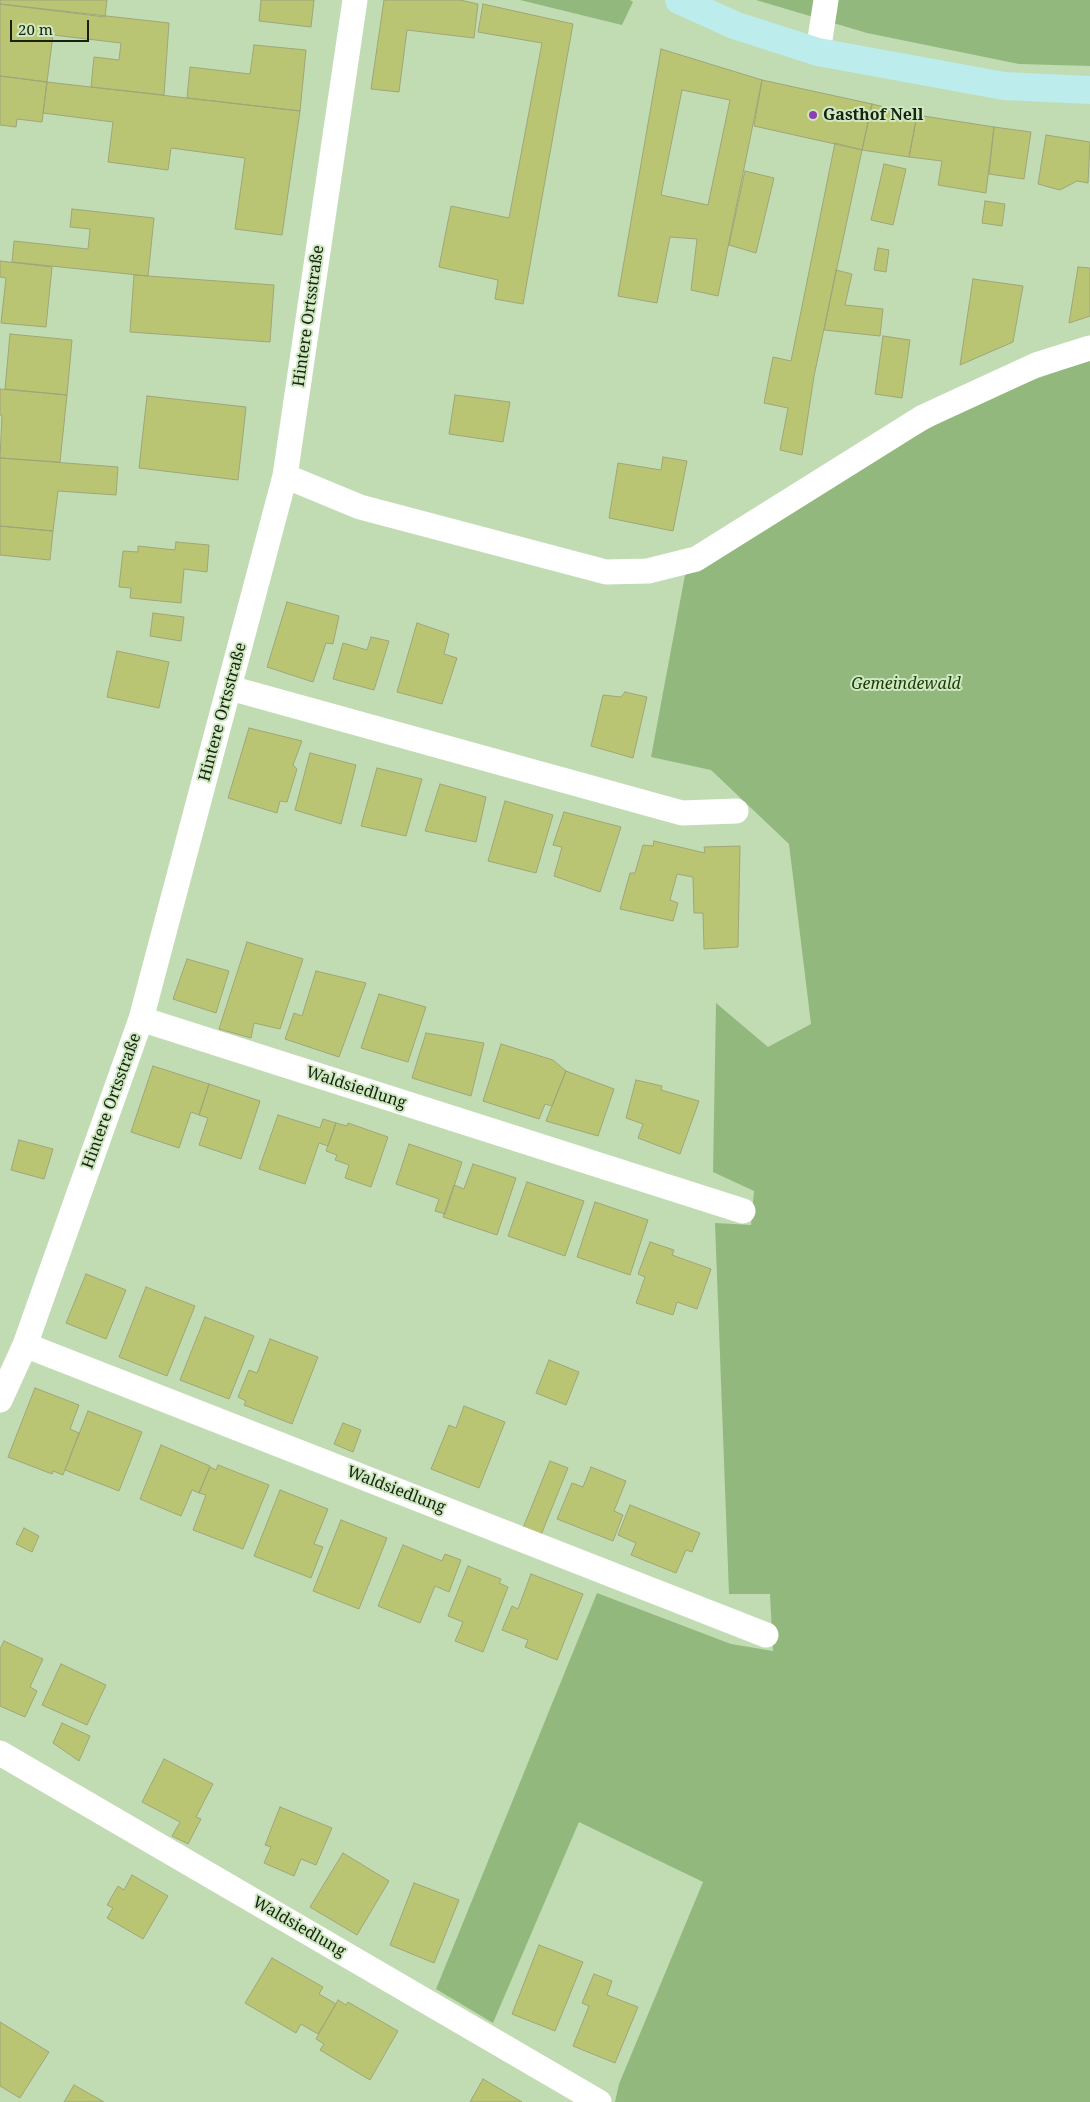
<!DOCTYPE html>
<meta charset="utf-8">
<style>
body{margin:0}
#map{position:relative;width:1090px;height:2102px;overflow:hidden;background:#c1dcb3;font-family:"Noto Serif",serif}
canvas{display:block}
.scale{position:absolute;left:10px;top:20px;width:79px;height:22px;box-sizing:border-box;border:2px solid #182212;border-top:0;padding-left:6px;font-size:15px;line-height:18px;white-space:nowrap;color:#182212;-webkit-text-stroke:4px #cee9c0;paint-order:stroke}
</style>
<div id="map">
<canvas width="1090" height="2102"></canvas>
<div class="scale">20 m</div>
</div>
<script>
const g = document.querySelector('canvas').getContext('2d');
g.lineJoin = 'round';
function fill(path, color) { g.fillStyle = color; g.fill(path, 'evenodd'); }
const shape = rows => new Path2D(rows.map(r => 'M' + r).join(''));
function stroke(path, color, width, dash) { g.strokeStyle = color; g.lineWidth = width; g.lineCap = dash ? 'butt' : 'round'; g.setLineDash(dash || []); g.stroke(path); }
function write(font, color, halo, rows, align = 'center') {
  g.font = font + ' "Noto Serif",serif'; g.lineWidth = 4; g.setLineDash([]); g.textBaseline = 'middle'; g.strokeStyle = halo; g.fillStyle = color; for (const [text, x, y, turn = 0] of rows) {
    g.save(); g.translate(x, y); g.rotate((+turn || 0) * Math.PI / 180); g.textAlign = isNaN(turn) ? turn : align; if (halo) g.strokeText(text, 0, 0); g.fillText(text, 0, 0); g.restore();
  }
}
fill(shape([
 [520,0,630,0,633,2,622,25],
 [756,0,1090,0,1090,66,1019,64,867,33],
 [1090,360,1090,2102,615,2102,619,2084,703,1882,579,1822,493,2023,436,1989,597,1593,731,1644,773,1651,770,1594,729,1594,715,1223,751,1225,754,1191,713,1172,716,1003,768,1047,811,1024,789,844,711,770,651,757,685,575,846,474,990,395]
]), '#92b87d');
const building = shape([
 [0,0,107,0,105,17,0,4,0,0],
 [261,0,314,0,311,27,259,21,261,0],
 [384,0,460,0,478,4,474,38,407,30,399,92,371,89,384,0],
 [0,4,169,23,164,95,91,87,94,57,119,60,121,43,53,35,47,82,0,76,0,4],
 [483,4,573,24,523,304,495,299,498,280,439,267,451,206,509,218,542,43,478,32,483,4],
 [254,45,306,50,300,111,187,98,190,67,250,74,254,45],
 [661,49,762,80,718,296,691,290,697,239,670,237,657,303,618,296,661,49],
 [682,90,730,100,708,205,661,195,682,90],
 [0,76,47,82,42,122,17,119,16,127,0,125,0,76],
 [762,80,872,104,862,150,754,126,762,80],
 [47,82,300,111,282,235,235,229,245,158,171,148,168,170,108,162,113,122,43,113,47,82],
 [872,104,917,115,909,157,862,150,872,104],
 [917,115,994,127,986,193,938,185,942,161,909,157,917,115],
 [994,127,1031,132,1024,179,989,174,994,127],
 [1046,135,1090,142,1088,183,1077,181,1060,190,1038,184,1046,135],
 [835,143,862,150,814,376,802,455,780,450,788,408,764,403,773,357,791,361,835,143],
 [884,164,906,169,893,225,871,220,884,164],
 [745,171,774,178,756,253,729,245,745,171],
 [985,201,1005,204,1002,226,982,223,985,201],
 [72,209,154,218,148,276,12,262,14,241,88,249,90,229,70,227,72,209],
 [878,248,889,250,886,272,874,270,878,248],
 [0,261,52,267,46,327,1,323,6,278,0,277,0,261],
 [1078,267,1090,268,1090,316,1069,323,1078,267],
 [836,270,852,274,845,305,883,309,880,336,824,330,836,270],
 [134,275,274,285,270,342,130,332,134,275],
 [973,279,1023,286,1013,342,960,365,973,279],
 [10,334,72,340,67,395,5,389,10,334],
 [883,336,910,340,902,398,875,394,883,336],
 [0,389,67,395,60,462,0,458,2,415,0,415,0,389],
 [455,395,510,402,503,442,449,434,455,395],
 [147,396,246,407,238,480,139,468,147,396],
 [663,457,687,461,673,531,609,518,618,463,661,470,663,457],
 [0,458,118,467,116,495,58,491,53,531,0,526,0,458],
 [0,526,53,531,50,560,0,555,0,526],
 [176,542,209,545,207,572,184,569,181,603,130,598,131,588,119,587,123,551,138,552,138,546,175,550,176,542],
 [287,602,339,616,333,644,326,643,313,682,267,667,287,602],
 [153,613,184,617,181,641,150,636,153,613],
 [417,623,449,634,444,654,457,658,442,704,397,692,417,623],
 [371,637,389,641,374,690,333,679,343,643,367,650,371,637],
 [117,651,169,662,159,708,107,697,117,651],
 [625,692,647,697,633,758,591,746,603,695,621,697,625,692],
 [249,728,302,741,293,765,297,769,287,802,280,801,277,813,228,798,249,728],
 [310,753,356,765,341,824,295,810,310,753],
 [377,768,422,779,406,836,361,826,377,768],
 [440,784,486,797,476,842,425,831,440,784],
 [505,801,553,815,536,873,488,861,505,801],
 [564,812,621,827,600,892,554,876,562,847,553,845,564,812],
 [654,841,705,853,704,847,740,846,738,947,704,949,703,913,694,913,693,877,677,874,670,900,678,903,673,921,620,909,630,873,635,873,643,845,653,846,654,841],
 [247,942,303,959,280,1029,254,1023,251,1038,219,1029,247,942],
 [187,959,229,971,216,1013,173,999,187,959],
 [316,971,366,983,339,1057,285,1039,294,1013,302,1016,316,971],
 [379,994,426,1007,408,1062,361,1048,379,994],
 [426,1033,484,1043,471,1096,412,1078,426,1033],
 [501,1044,553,1060,566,1071,552,1106,545,1104,539,1119,483,1101,501,1044],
 [153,1066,209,1084,199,1115,191,1112,179,1148,131,1132,153,1066],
 [566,1071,614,1089,598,1136,546,1121,566,1071],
 [636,1080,662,1086,661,1090,699,1101,680,1154,638,1138,643,1124,626,1118,636,1080],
 [209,1084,260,1101,241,1159,199,1145,208,1118,199,1115,209,1084],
 [278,1115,320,1128,323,1119,336,1123,328,1146,319,1143,305,1184,259,1169,278,1115],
 [336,1123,347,1126,348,1123,388,1137,371,1187,345,1178,349,1165,335,1160,337,1155,326,1151,336,1123],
 [19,1140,53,1149,44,1179,11,1170,19,1140],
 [409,1144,462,1162,445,1214,435,1211,439,1199,396,1184,409,1144],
 [473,1164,516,1178,497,1235,443,1217,454,1185,464,1189,473,1164],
 [527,1182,584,1201,565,1256,508,1236,527,1182],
 [595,1202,648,1220,630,1275,577,1257,595,1202],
 [650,1242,674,1250,672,1255,711,1269,697,1309,677,1302,673,1315,636,1303,645,1277,638,1274,650,1242],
 [86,1274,126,1290,106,1339,66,1323,86,1274],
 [146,1287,195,1306,167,1376,119,1357,146,1287],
 [205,1317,254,1336,229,1399,180,1380,205,1317],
 [270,1339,318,1357,292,1424,244,1405,246,1401,238,1397,249,1370,257,1373,270,1339],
 [549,1360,579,1372,566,1405,536,1393,549,1360],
 [35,1388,79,1405,70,1429,79,1433,63,1475,53,1471,52,1474,8,1457,35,1388],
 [464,1406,505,1422,479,1488,431,1469,449,1425,456,1428,464,1406],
 [88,1411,142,1432,119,1491,65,1470,88,1411],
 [343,1423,361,1430,353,1452,334,1444,343,1423],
 [161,1445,210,1466,199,1493,192,1490,181,1516,140,1499,161,1445],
 [550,1461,568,1468,541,1535,523,1528,550,1461],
 [218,1465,269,1485,243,1549,193,1530,206,1495,199,1493,210,1467,216,1470,218,1465],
 [591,1467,626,1481,614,1511,623,1515,613,1541,557,1519,572,1483,583,1487,591,1467],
 [280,1490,328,1509,314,1544,323,1547,311,1578,254,1556,280,1490],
 [630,1505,700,1533,692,1552,686,1550,676,1573,631,1555,636,1543,618,1535,630,1505],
 [341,1520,387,1538,359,1609,313,1591,341,1520],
 [24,1528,39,1536,32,1552,16,1544,24,1528],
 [403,1545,442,1561,445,1554,461,1560,449,1592,435,1586,420,1623,378,1606,403,1545],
 [468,1566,501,1579,499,1583,508,1587,483,1652,455,1641,463,1622,448,1616,468,1566],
 [531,1574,583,1594,557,1660,525,1647,528,1640,502,1630,512,1606,518,1609,531,1574],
 [4,1641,43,1659,30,1687,37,1691,25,1717,0,1706,0,1649,4,1641],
 [61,1664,106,1685,87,1725,42,1705,61,1664],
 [62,1723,90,1736,79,1761,53,1743,62,1723],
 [164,1759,213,1784,196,1817,201,1819,188,1844,172,1836,180,1822,142,1802,164,1759],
 [280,1807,332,1828,316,1865,301,1859,294,1876,264,1863,271,1847,265,1845,280,1807],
 [343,1853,389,1881,357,1935,310,1907,343,1853],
 [132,1875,168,1896,143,1939,107,1918,113,1908,107,1905,118,1886,124,1890,132,1875],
 [414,1883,459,1900,434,1963,390,1945,414,1883],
 [539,1945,583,1962,555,2031,512,2014,539,1945],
 [272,1958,323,1987,319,1994,336,2004,318,2034,301,2024,296,2033,245,2003,272,1958],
 [594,1974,612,1981,607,1995,638,2007,615,2063,573,2046,589,2006,582,2003,594,1974],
 [338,2000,346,2005,348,2002,398,2031,370,2080,320,2050,324,2044,316,2039,338,2000],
 [0,2022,49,2052,20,2098,0,2086,0,2022],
 [483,2079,522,2102,470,2102,483,2079],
 [74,2085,104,2102,64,2102,74,2085]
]);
fill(building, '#bac574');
stroke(building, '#9fa578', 1);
stroke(shape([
 [818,52,826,0],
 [285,476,360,507,606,572,648,571,696,559,923,417,1036,365,1090,348],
 [230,688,682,813,736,811],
 [141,1019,743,1211],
 [25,1345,766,1635],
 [0,1400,25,1345,141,1019,285,476,355,0],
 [0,1753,599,2102]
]), '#fff', 25);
stroke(shape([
 [679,0,734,25,818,52,1004,86,1090,90]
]), '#bcecec', 28);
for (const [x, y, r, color] of [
 [813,115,5,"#8f40b0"]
]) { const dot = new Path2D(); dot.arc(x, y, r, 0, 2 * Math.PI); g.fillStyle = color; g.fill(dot); stroke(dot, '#cee9c0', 2); }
write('bold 16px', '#182212', '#cee9c0', [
 ["Gasthof Nell",823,115]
], 'left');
write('16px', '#182212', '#cee9c0', [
 ["Hintere Ortsstraße",309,316,-82],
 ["Hintere Ortsstraße",223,712,-75],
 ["Waldsiedlung",356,1088,18],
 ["Hintere Ortsstraße",112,1101,-70],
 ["Waldsiedlung",396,1490,21],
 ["Waldsiedlung",299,1927,30]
]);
write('italic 16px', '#1c3807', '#cee9c0', [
 ["Gemeindewald",906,684]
]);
</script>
